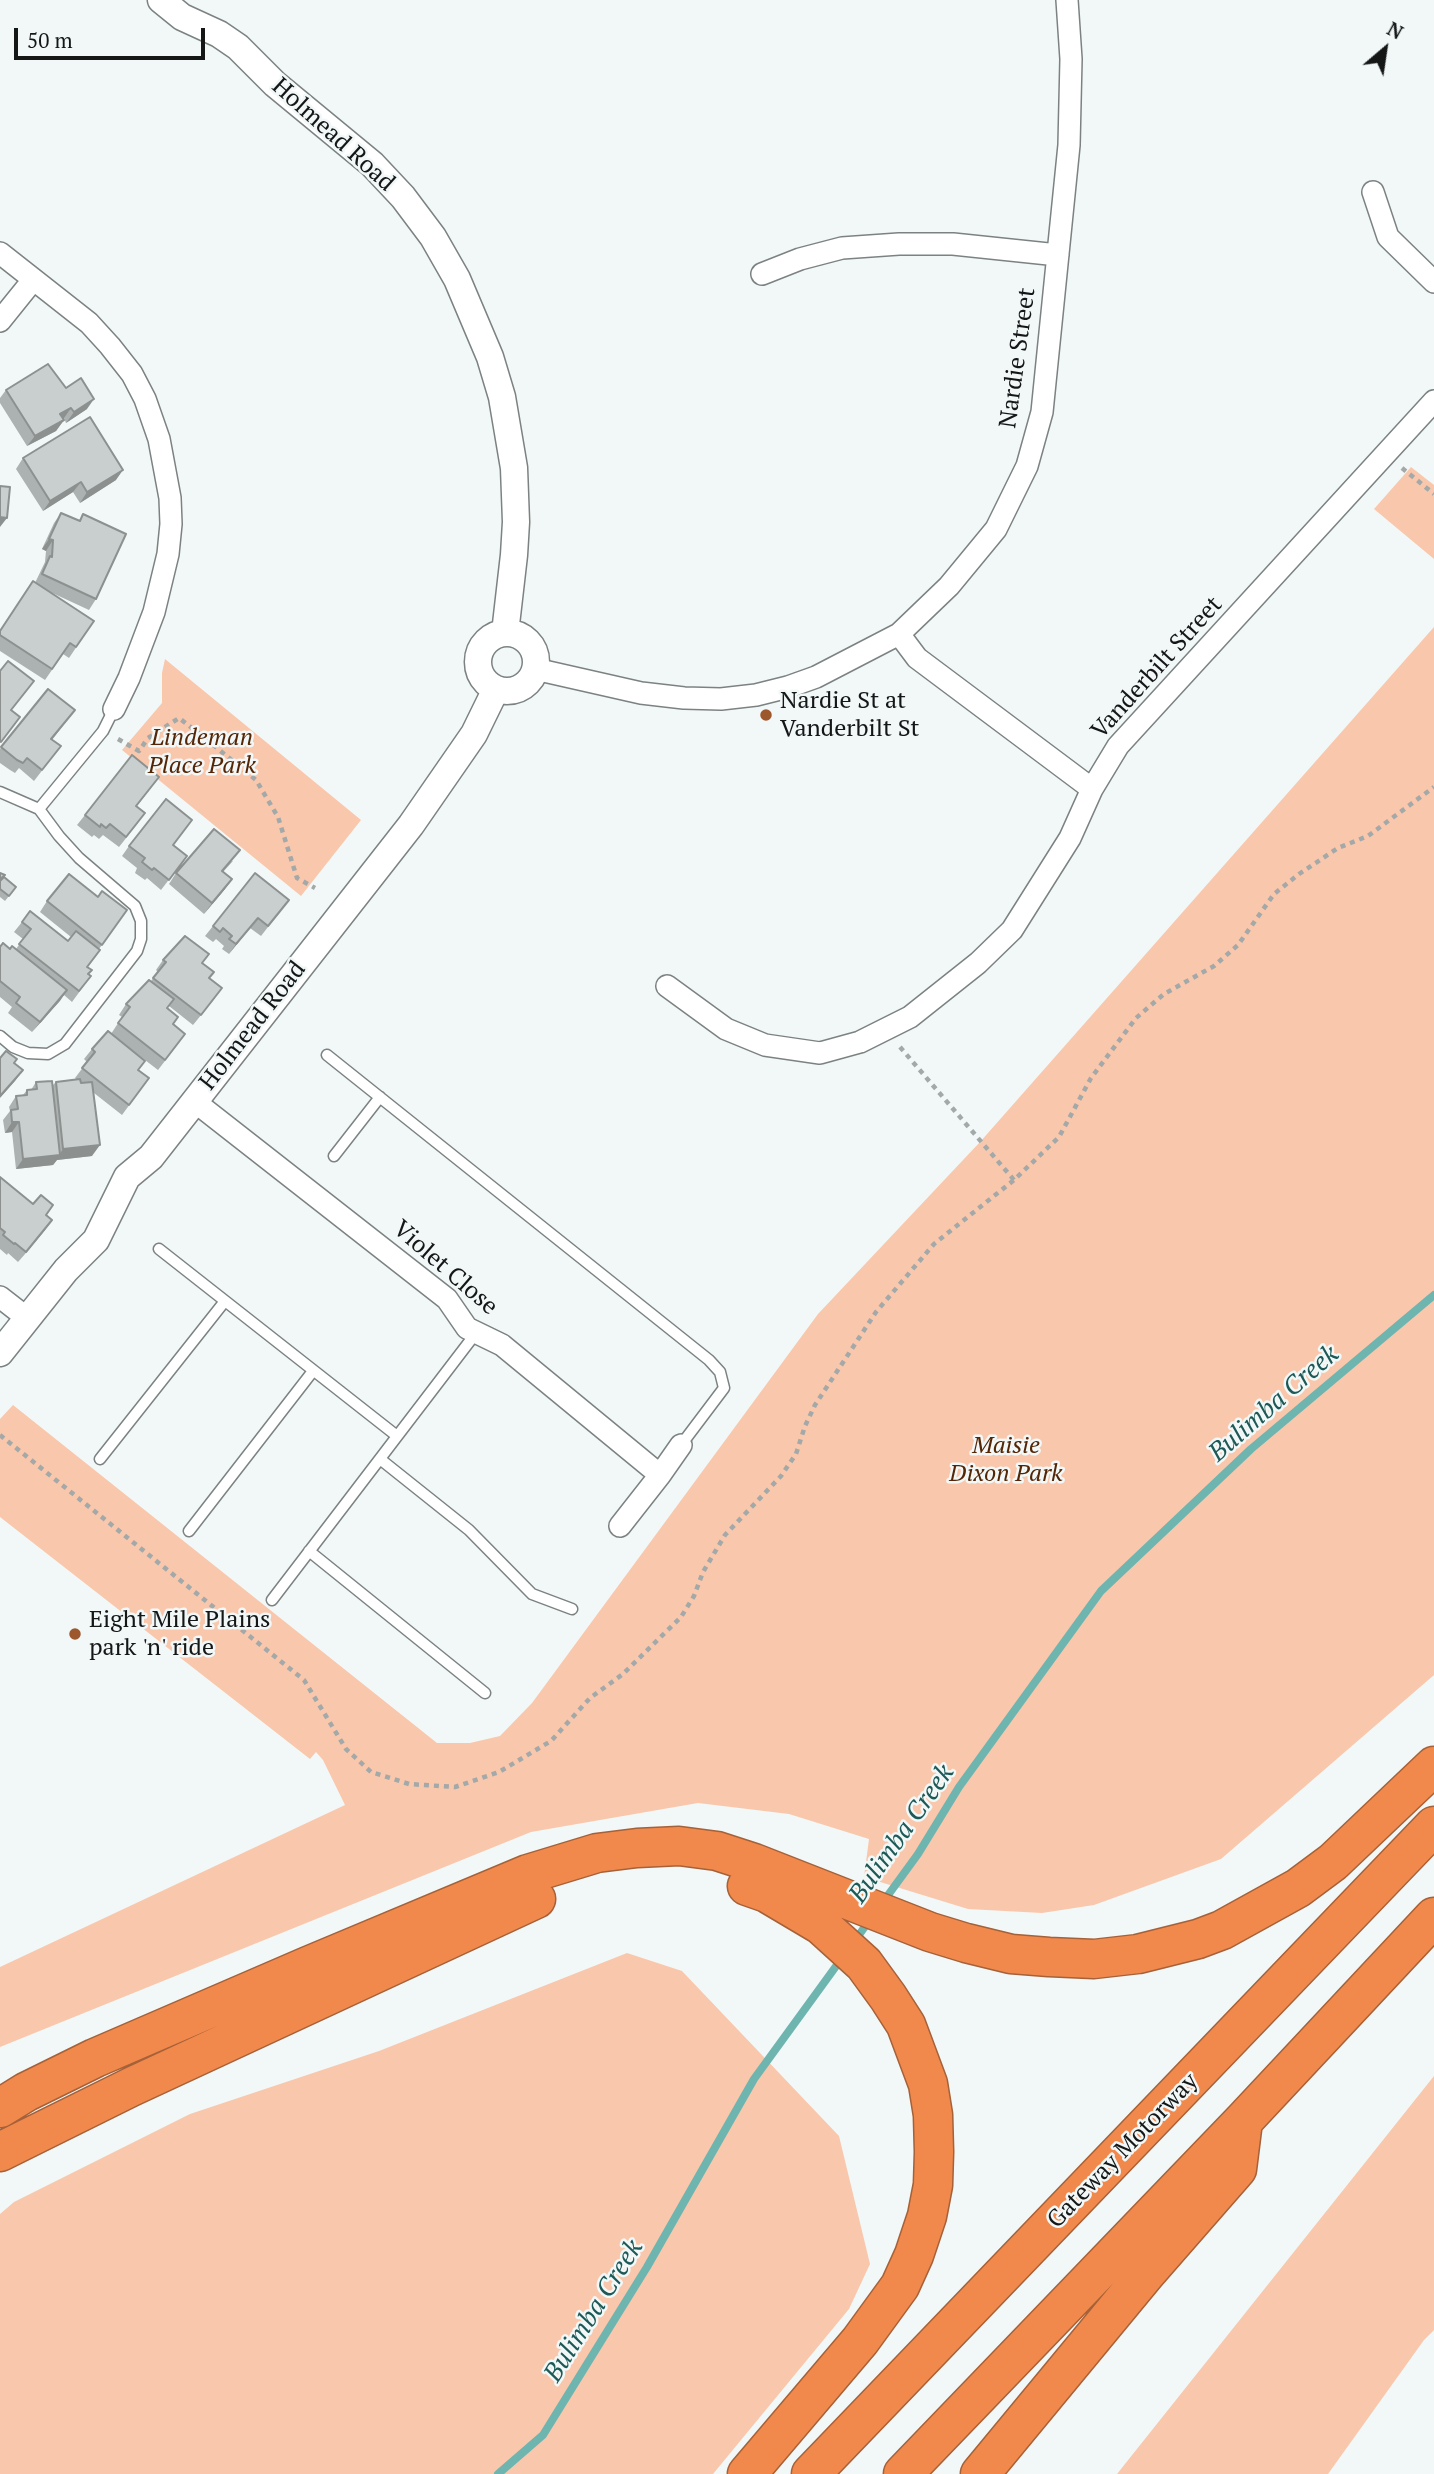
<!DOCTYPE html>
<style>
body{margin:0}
#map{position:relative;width:1434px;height:2474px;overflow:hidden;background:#f2f8f8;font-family:"PT Serif",serif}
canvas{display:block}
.north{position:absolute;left:1350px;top:14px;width:70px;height:70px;-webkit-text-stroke:5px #f2f8f8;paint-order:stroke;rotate:29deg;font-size:19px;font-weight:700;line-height:28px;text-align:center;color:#151717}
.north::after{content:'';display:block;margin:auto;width:24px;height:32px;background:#151717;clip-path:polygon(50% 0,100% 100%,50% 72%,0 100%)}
.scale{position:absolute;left:14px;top:28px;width:191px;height:32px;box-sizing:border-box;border:4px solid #151717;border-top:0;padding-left:9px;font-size:21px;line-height:24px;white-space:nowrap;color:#151717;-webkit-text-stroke:5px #f2f8f8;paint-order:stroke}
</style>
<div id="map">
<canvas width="1434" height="2474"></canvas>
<div class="north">N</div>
<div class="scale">50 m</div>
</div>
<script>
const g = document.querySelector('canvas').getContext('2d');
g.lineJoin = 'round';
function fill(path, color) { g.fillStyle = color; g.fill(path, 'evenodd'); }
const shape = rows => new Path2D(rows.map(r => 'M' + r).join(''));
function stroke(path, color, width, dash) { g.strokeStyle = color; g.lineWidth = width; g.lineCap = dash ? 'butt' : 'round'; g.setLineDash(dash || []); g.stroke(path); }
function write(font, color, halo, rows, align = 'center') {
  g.font = font + ' "PT Serif",serif'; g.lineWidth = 5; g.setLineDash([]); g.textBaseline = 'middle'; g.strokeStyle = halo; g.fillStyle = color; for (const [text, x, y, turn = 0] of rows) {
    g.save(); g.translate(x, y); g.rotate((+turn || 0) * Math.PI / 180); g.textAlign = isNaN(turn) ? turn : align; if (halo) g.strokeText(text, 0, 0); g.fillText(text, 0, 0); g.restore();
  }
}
fill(shape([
 [1411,467,1434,485,1434,559,1374,509],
 [1434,627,1434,1675,1221,1859,1094,1905,1042,1913,968,1909,864,1877,869,1839,789,1814,698,1803,531,1832,0,2047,0,1967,345,1805,323,1760,316,1752,310,1759,0,1517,0,1419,13,1405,437,1743,470,1743,500,1736,532,1703,818,1314,980,1142],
 [165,659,361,820,301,896,122,750,162,703,162,673],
 [627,1953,682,1971,839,2136,870,2264,849,2309,713,2474,0,2474,0,2214,14,2202,190,2114,379,2051],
 [1434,2076,1434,2330,1424,2340,1328,2474,1117,2474]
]), '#f9c7ac');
stroke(shape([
 [883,1902,918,1854,959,1787,1101,1591,1251,1449,1434,1295],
 [854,1942,871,1918],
 [498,2474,543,2435,647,2267,754,2079,842,1958]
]), '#6eb5b0', 8);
const service = shape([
 [0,792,39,809,59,836,79,858,135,906,141,921,141,939,137,951,65,1044,48,1054,28,1053,13,1047,0,1036],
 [39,809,103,731,114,709],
 [327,1055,709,1360,720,1372,724,1388,681,1445],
 [334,1156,380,1097],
 [159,1249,397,1436],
 [100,1459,225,1301],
 [380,1459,469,1530,532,1594,572,1609],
 [189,1531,313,1371],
 [309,1551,485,1693],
 [272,1600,476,1333]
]);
const minor = shape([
 [1373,192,1388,237,1434,282],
 [0,253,89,323,110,346,132,374,145,399,159,439,170,498,171,524,168,554,154,612,129,678,114,709],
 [762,274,800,259,842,248,899,244,953,244,1058,255],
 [0,321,33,280],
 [899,634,917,658,1092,789,1118,746,1434,401],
 [535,669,641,693,684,698,721,699,756,695,788,687,816,677,899,634,949,586,996,529,1027,466,1042,412,1069,145,1071,59,1067,0],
 [667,986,726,1029,765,1045,820,1053,860,1042,910,1017,978,963,1012,930,1070,838,1092,789],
 [194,1101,447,1299,467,1328,502,1345,660,1475],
 [0,1297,27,1318],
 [620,1526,660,1475,681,1445]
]);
const tertiary = shape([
 [161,0,182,17,219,34,238,47,275,84,372,164,403,197,433,237,457,279,490,357,502,397,514,468,516,522,514,555,505,633],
 '478 662a29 29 0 1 1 58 0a29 29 0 1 1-58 0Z',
 [0,1353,66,1270,96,1240,127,1177,151,1157,411,825,474,734,496,689]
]);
const motorway = shape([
 [0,2108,26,2092,95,2058,308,1966,528,1874,597,1853,637,1848,679,1846,717,1851,754,1863,930,1932,966,1943,1011,1954,1049,1957,1094,1959,1138,1954,1198,1939,1222,1930,1298,1888,1333,1862,1434,1766],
 [0,2152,131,2087,536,1899],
 [747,2474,860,2341,900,2286,914,2255,927,2216,933,2185,934,2152,933,2115,928,2084,906,2025,888,1997,864,1964,821,1925,767,1893,747,1886],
 [811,2474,1434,1826],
 [903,2474,1243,2121,1434,1917],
 [980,2474,1147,2272,1237,2169,1243,2121]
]);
stroke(service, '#7c8282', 13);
stroke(minor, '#7c8282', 24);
stroke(tertiary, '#7c8282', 29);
stroke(motorway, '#a56139', 41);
stroke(shape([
 [1402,468,1434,494],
 [118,739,139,751,148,738,179,718,201,735,256,780,278,817,297,878,315,888],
 [900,1047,1014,1180],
 [0,1435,304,1680,346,1749,371,1772,409,1784,455,1787,499,1772,551,1741,590,1698,623,1674,681,1617,694,1596,703,1572,725,1535,781,1476,796,1454,805,1426,815,1405,876,1312,934,1244,1014,1180,1059,1137,1091,1078,1136,1018,1164,994,1214,966,1238,945,1274,894,1299,874,1338,848,1368,836,1434,787]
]), '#a3a8a8', 4.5, [5, 5]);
stroke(service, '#fff', 10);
stroke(minor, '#fff', 21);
stroke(tertiary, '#fff', 26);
stroke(motorway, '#f2894c', 38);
fill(shape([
 [66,388,87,409,66,423,64,418,64,420,56,431,27,446,0,403,0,398,6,390],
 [23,458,116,480,80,503,73,492,43,511,16,469],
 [61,513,79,521,83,514,96,599,89,610,48,591,94,621,69,658,63,654,45,680,0,651,0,630,35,583,45,562,46,551,42,549,54,523],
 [48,689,75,710,52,740,61,746,34,781,19,768,15,773,10,770,0,763,0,749],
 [159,777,137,806,138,823,119,847,103,835,99,839,94,835,92,837,77,825,85,815],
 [192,820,174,845,187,856,161,890,147,878,145,880,135,873,137,868,122,856,129,846],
 [233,861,223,872,225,889,204,914,169,884,176,873],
 [0,873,5,875,4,877,16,887,5,901,0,897],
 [98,897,127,910,99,949,100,950,88,967,88,974,83,987,72,1002,64,995,32,1032,8,1013,12,1007,0,997,0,947,16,949,23,939,14,932,22,922,68,941,71,937,40,912,47,901],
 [289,900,261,936,250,928,229,954,222,949,224,946,216,939,213,942,205,936,213,926],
 [163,960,203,963,210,978,215,998,193,1025,169,1006,167,1008,173,1024,178,1044,158,1070,119,1040,139,1070,149,1078,122,1115,94,1093,92,1156,57,1160,53,1165,16,1169,12,1132,5,1133,3,1120,10,1111,9,1107,16,1096,23,1095,27,1090,31,1090,36,1082,52,1086,56,1082,76,1079,75,1078,87,1062,84,1059,92,1049,111,1034,122,1017,119,1015,126,1004,151,981,158,972,156,970],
 [0,1177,47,1215,45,1230,18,1262,8,1253,7,1255,0,1249]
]), '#acb2b1');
fill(shape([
 [94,399,87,409,66,423,74,412],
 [71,408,64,418,53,425,60,414],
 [64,420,56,431,27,446,35,436],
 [123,470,116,480,80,503,87,492],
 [81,482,73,492,43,511,50,501],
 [0,517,7,518,0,527],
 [49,539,53,540,46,551,42,549],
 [232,879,225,889,204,914,212,903],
 [258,918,250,928,229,954,236,944],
 [67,990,60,1001,32,1032,40,1022],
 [23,1070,15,1081,0,1098,0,1096],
 [12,1122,19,1122,12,1132,5,1133],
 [100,1145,92,1156,57,1160,53,1165,16,1169,23,1159,59,1155,63,1149],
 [52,1220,45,1230,18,1262,26,1252]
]), '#8c9190');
const building = shape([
 [48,364,66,388,81,378,94,399,74,412,71,408,60,414,64,420,35,436,6,390,48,364],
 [90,417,123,470,87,492,81,482,50,501,23,458,90,417],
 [0,486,10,487,7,518,0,517,0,486],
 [61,513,80,521,83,514,126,534,96,599,42,574,50,556,52,557,53,540,49,539,61,513],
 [33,581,94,621,76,647,70,643,52,669,0,635,0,631,33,581],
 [8,661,34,681,11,710,20,717,1,742,0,741,0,671,8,661],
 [48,689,75,710,51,739,61,746,42,770,27,758,23,763,17,760,1,747,48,689],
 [132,755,159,777,136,806,145,813,126,837,110,824,106,828,101,824,100,827,85,815,132,755],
 [166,799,192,820,173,845,187,856,169,880,154,868,152,870,142,862,145,858,129,846,166,799],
 [214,829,240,850,222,871,232,879,212,903,176,873,214,829],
 [0,873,5,875,0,879,0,873],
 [255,873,289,900,268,926,258,918,236,944,229,939,232,936,223,928,220,932,213,926,255,873],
 [69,874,98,897,102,891,127,910,102,945,47,901,69,874],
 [4,877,16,887,9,896,0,889,0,881,4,877],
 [30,911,68,941,76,931,100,950,87,967,92,970,88,974,91,976,79,991,19,944,31,929,22,922,30,911],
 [185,936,209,954,202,963,214,972,209,978,222,988,201,1015,153,978,166,962,163,960,185,936],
 [3,943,10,949,12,946,67,990,40,1022,16,1003,20,997,0,981,0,947,3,943],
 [149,980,174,999,167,1008,178,1017,173,1024,185,1034,165,1060,118,1023,130,1007,126,1004,149,980],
 [108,1031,145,1061,138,1070,149,1078,129,1105,82,1068,95,1052,92,1049,108,1031],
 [6,1051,17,1059,14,1063,23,1070,0,1096,0,1058,6,1051],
 [80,1079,81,1083,92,1082,100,1145,63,1149,56,1082,80,1079],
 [52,1081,60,1155,23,1159,19,1122,12,1122,11,1110,18,1109,16,1096,27,1095,27,1090,37,1089,36,1082,52,1081],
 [0,1177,33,1204,41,1195,53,1205,46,1215,52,1220,26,1252,15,1243,14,1244,3,1235,5,1232,0,1228,0,1177]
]);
fill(building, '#c8cfce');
stroke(building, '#8c9190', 2);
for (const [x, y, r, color] of [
 [766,715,7,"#9d572d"],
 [75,1634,7,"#9d572d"]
]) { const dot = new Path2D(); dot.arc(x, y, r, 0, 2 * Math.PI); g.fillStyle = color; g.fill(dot); stroke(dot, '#f2f8f8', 2.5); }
write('24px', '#151717', '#f2f8f8', [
 ["Holmead Road",333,135,42],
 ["Nardie Street",1018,358,-82],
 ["Vanderbilt Street",1157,668,-48],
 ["Holmead Road",253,1026,-52],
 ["Violet Close",445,1268,41],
 ["Gateway Motorway",1123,2151,-46]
]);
write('24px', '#151717', '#f2f8f8', [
 ["Nardie St at",780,701],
 ["Vanderbilt St",780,729],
 ["Eight Mile Plains",89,1620],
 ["park 'n' ride",89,1648]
], 'left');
write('italic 24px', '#552606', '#f2f8f8', [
 ["Lindeman",202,738],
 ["Place Park",202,766],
 ["Maisie",1006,1446],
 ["Dixon Park",1006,1474]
]);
write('italic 26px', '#1d5956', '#f2f8f8', [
 ["Bulimba Creek",1274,1404,-41],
 ["Bulimba Creek",902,1834,-55],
 ["Bulimba Creek",594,2311,-58]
]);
</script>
